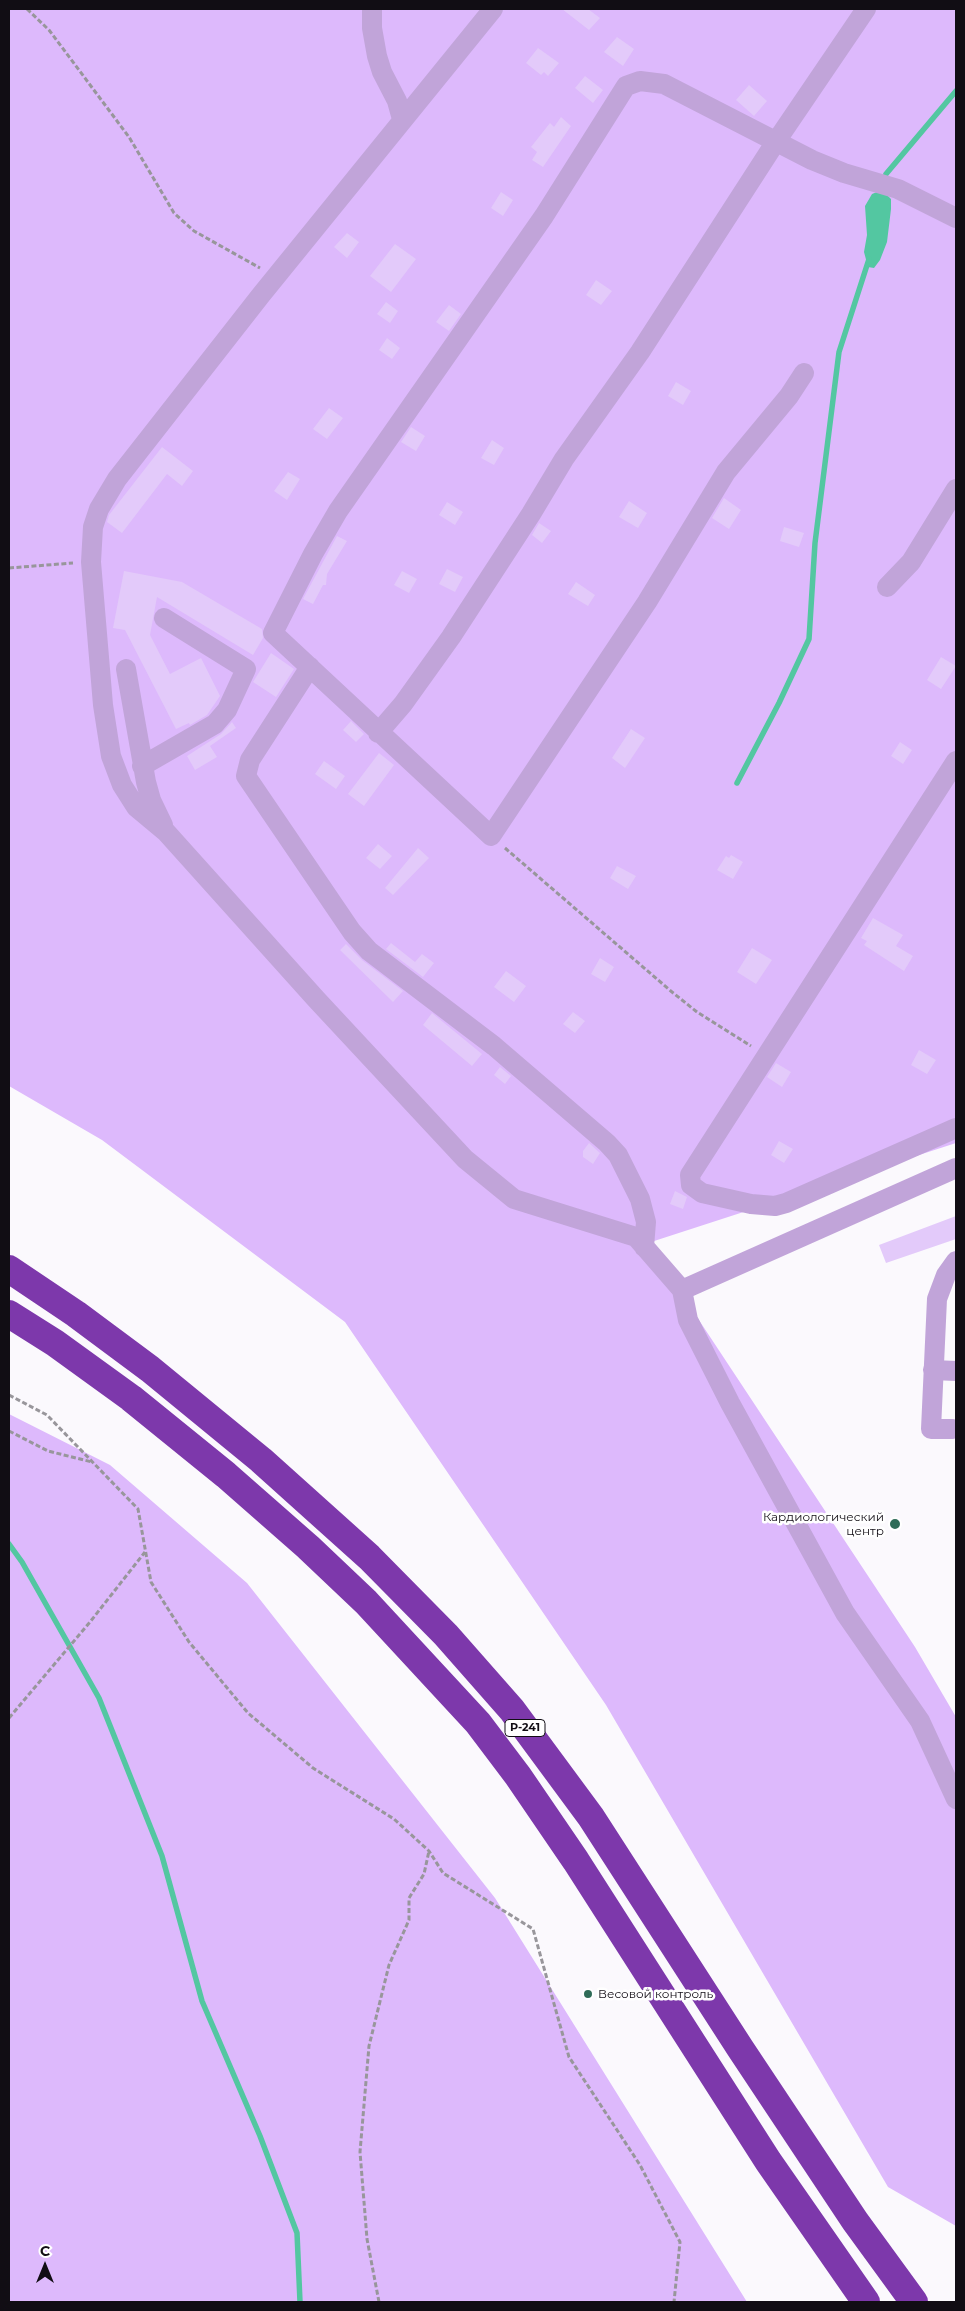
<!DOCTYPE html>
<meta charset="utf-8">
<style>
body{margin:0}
#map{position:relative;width:965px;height:2311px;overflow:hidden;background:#fbf9fd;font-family:Montserrat,sans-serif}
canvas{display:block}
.frame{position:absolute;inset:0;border:10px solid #110d14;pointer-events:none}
.north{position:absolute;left:20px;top:2241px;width:50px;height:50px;-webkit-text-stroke:4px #fff;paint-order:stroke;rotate:0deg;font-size:14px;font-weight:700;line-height:20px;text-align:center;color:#110d14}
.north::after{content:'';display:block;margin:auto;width:18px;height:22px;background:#110d14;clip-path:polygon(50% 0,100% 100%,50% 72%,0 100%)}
</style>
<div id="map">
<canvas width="965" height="2311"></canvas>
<div class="frame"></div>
<div class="north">С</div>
</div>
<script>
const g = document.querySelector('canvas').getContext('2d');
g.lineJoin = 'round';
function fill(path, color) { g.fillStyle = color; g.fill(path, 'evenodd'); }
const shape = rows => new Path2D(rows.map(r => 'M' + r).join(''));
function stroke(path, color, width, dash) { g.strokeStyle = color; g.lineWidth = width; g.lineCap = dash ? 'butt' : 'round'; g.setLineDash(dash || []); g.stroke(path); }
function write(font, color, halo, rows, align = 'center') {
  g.font = font + ' Montserrat,sans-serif'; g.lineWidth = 5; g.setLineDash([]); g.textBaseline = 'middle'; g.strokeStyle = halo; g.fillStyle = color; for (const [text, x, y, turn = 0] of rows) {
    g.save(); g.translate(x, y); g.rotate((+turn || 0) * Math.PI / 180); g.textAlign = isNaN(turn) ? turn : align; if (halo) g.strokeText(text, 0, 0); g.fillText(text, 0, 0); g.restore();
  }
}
fill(shape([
 [9,9,956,9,956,1143,648,1243,915,1647,956,1717,956,2226,888,2187,606,1705,345,1322,102,1140,9,1086],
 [9,1414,110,1465,247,1583,495,1898,747,2302,9,2302]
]), '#ddb9fc');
fill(shape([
 [882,190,891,199,891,209,887,242,880,260,874,268,868,267,864,252,867,235,865,206,872,194]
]), '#53c7a1');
stroke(shape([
 [886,174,956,91],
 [737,783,779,703,809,639,815,543,839,352,869,259],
 [9,1544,22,1562,99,1698,162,1856,202,2001,260,2136,297,2233,300,2302]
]), '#53c7a1', 5.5);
fill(shape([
 [562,9,588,9,600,18,589,30],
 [617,37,634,49,623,66,604,52],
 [538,48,559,63,548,76,544,72,541,75,526,63],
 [585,76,603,90,593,103,575,88],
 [749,85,767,101,754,116,736,100],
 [561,117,571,126,543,167,532,160,537,152,531,147,550,123,554,127],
 [501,192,513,200,503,216,491,208],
 [347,233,359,242,347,258,334,247],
 [395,244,416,259,391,292,370,276],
 [596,280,612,291,601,305,586,295],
 [386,302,398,311,390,323,377,314],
 [449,305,461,314,449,331,436,322],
 [387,338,400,348,392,359,379,350],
 [676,382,691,391,683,405,668,396],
 [329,408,343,418,327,439,313,429],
 [411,427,425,436,416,451,401,442],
 [492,440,504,448,494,465,481,458],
 [162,447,193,471,182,486,167,474,122,533,107,522,109,515],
 [288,472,300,479,287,500,274,491],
 [724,498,741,510,729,529,712,518],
 [629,501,647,513,638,528,619,517],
 [447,502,463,512,455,525,439,515],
 [539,523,551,531,542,543,532,535],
 [784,527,804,533,799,547,780,541],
 [337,536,347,541,327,574,326,585,323,585,313,604,303,599],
 [447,569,463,577,455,592,439,584],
 [124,571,182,582,262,629,263,638,253,655,157,597,150,635,170,674,201,658,220,696,207,715,190,725,189,723,176,729,125,630,113,628],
 [402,571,417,579,409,593,394,585],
 [576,582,595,595,588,606,568,594],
 [271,653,294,669,276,697,253,682],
 [941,657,956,666,941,689,927,680],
 [351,721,364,734,356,742,343,730],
 [232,722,236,728,210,746,217,757,195,770,187,756,221,734],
 [631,729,645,738,625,768,612,758],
 [900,742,912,750,903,764,891,756],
 [379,753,394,765,364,806,348,794],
 [324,761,345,776,336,789,315,774],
 [378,844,392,856,380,869,366,858],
 [418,848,429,858,393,895,385,888],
 [731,855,743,862,733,879,717,870,726,856,729,858],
 [617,866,636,876,628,889,610,878],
 [873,918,903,935,896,946,913,956,904,971,864,945,867,941,861,938],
 [391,943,415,962,422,954,434,963,423,977,386,949],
 [346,944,362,960,403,991,393,1002,340,950],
 [752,948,772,960,756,984,737,972],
 [600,958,614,967,605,982,591,974],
 [506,971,526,986,514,1002,494,987],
 [573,1012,585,1021,575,1033,563,1024],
 [432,1013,482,1054,472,1066,423,1025],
 [919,1050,936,1060,927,1074,911,1065],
 [776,1063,791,1072,782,1087,767,1077],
 [500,1067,511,1076,505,1084,494,1075],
 [779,1141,793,1149,784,1163,771,1155],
 [589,1143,600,1153,593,1164,583,1157,583,1151],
 [675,1191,687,1197,683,1209,670,1204],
 [956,1216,956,1239,886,1263,879,1245]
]), '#e3cafa');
stroke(shape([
 [27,9,49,30,129,137,174,213,194,231,260,268],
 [9,568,73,563],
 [505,848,672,992,697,1012,751,1046],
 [9,1395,47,1415,138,1509,151,1582,189,1642,248,1713,313,1768,394,1819,429,1851,443,1873,533,1929,569,2057,640,2165,680,2242,674,2302],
 [9,1431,48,1451,92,1462],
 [9,1718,90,1622,145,1552],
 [379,2302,367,2239,360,2152,369,2046,389,1965,409,1920,409,1898,424,1874,429,1851]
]), '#98969b', 3, [5, 2.5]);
stroke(shape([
 [372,9,372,28,377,56,382,72,397,101,402,119],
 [493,9,261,295,117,479,99,509,93,527,91,562,103,705,111,756,122,785,136,807,166,832,316,999,465,1159,514,1199,636,1237,682,1290,688,1320,730,1403,845,1613,920,1721,956,1799],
 [804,373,789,396,726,472,647,602,491,836,273,633,313,554,338,511,544,216,626,86,640,81,664,84,812,160,844,173,898,189,956,218],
 [887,587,911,562,956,489],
 [310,667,250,760,246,776,352,932,369,951,494,1046,607,1143,618,1155,640,1199,646,1222,644,1247],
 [126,669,146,782,151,800,163,825],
 [378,733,403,704,451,637,531,514,564,459,640,352,775,143,866,9],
 [956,761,690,1175,691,1185,702,1193,751,1204,775,1206,786,1203,956,1128],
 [142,766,215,724,227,710,246,669,164,618],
 [682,1290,956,1168],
 [933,1370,956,1371],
 [953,1429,931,1429,937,1299,946,1275,956,1261]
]), '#c1a4d9', 20);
stroke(shape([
 [9,1269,76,1314,150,1369,261,1460,369,1557,446,1635,512,1710,591,1817,740,2048,855,2221,914,2302],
 [9,1314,55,1343,131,1398,226,1475,308,1547,366,1602,478,1723,518,1776,576,1861,768,2161,866,2302]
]), '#7d38ab', 28);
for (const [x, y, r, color] of [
 [895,1524,6,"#2f6c58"],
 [588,1994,5,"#2f6c58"]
]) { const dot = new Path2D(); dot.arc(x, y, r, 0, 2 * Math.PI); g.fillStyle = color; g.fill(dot); stroke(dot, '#fff', 2); }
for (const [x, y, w] of [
 [525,1728,40]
]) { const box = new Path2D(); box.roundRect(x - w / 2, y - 8.5, w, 17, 4); g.fillStyle = '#fff'; g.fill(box); stroke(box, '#110d14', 1); }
write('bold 11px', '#110d14', null, [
 ["Р-241",525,1728]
]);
write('12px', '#110d14', '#fff', [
 ["Кардиологический",884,1517],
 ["центр",884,1531],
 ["Весовой контроль",598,1994,"left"]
], 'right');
</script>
